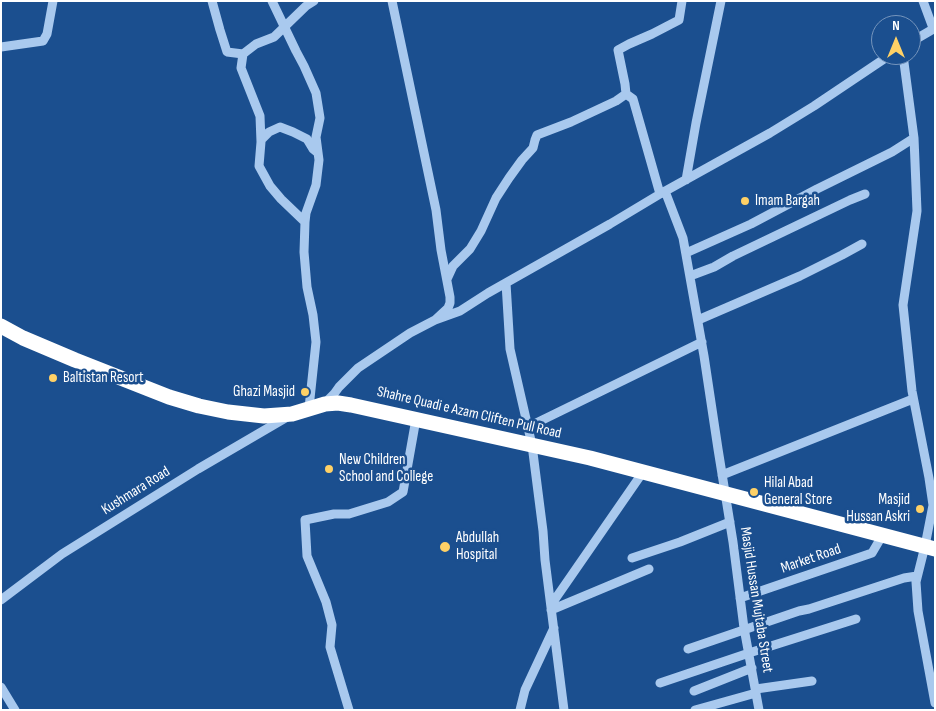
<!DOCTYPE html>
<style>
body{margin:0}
#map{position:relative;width:936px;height:711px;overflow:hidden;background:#1b4f8f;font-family:"Sofia Sans Condensed",sans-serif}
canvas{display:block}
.frame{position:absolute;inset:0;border:2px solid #fff;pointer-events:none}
.north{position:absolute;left:871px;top:15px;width:50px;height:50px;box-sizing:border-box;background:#1b4f8f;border:1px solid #7695bc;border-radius:50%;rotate:0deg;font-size:14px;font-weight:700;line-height:20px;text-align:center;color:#fff}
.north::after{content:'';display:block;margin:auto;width:18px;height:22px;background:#ffd166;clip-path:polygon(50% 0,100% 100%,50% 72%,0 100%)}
</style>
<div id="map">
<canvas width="936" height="711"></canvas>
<div class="frame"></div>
<div class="north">N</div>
</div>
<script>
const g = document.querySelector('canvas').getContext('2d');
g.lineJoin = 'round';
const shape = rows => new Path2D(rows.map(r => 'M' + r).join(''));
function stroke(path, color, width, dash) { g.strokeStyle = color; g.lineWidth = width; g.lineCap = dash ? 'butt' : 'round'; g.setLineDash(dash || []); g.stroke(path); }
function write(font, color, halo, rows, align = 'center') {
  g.font = font + ' "Sofia Sans Condensed",sans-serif'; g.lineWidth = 5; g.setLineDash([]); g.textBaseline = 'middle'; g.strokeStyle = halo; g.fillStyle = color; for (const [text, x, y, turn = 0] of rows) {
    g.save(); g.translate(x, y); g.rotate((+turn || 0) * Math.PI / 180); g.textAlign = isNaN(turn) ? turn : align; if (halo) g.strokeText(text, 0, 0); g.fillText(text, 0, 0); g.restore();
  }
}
stroke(shape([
 [212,1,220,30,227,52,243,54],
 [272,1,296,51,304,66,316,93,320,118,316,137,319,160,316,185,306,213,305,222],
 [923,1,933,28],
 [911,42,935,28],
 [1,47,43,41,47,34,53,1],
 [903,55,914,138,917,211,903,305,912,391,929,478,933,505,925,546,916,582,918,611,935,703],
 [626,94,633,99,660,194],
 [261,140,269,132,280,127,293,132,307,139,313,149,318,153],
 [686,180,696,123,721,1],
 [665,191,683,238,704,356,718,449,733,542,744,628,759,710],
 [686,253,751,224,817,189,892,152,914,138],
 [690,276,714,267,733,256,850,200,865,194],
 [447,279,453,266,470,249,481,231,496,198,509,178,522,160,533,148,535,140,537,135,571,122,616,101,626,94,625,84,618,50,629,44,652,34,679,20,682,1],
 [506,283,510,349,532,445,543,531,545,560,564,710],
 [435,320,460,311,488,293,610,224,660,194,770,133,814,106,890,55],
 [698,320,800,276,842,255,862,244],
 [325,403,334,394,339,387,358,368,410,333,435,320,448,308,450,303,450,297,441,250,436,210,392,1],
 [309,408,316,342,313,315,307,287,304,252,305,222,281,199,270,186,259,166,261,142,260,116,241,68,243,54,256,44,274,37,306,6,314,1],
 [528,427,702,342],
 [722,475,913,399],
 [632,558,680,542,730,522],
 [740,598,872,553,882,536],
 [1,600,62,554,198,469,287,417],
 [551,605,643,472],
 [551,610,649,569],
 [688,649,799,611,809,609,904,578,917,576],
 [660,683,749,653,856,619],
 [1,687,15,710],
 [756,689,812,681],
 [694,691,752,668],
 [349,710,330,647,332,625,326,602,307,556,305,520,334,514,349,514,388,502,403,492,416,419],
 [520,710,525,690,554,628],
 [695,710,756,693]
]), '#a9c9ee', 9);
stroke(shape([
 [1,326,23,338,75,360,169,397,199,406,228,412,264,416,292,414,325,404,338,403,351,405,590,458,935,549]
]), '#fff', 15);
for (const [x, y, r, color] of [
 [745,201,5,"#ffd166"],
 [53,378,5,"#ffd166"],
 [305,392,5,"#ffd166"],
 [329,469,5,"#ffd166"],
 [754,492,5,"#ffd166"],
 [920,509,5,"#ffd166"],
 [445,547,6,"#ffd166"]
]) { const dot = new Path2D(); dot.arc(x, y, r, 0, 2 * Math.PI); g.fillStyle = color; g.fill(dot); stroke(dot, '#1b4f8f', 2); }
write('15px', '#fff', '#1b4f8f', [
 ["Imam Bargah",755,201],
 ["Baltistan Resort",63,378],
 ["Ghazi Masjid",295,392,"right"],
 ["New Children",339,460],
 ["School and College",339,477],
 ["Hilal Abad",764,483],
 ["General Store",764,500],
 ["Masjid",910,500,"right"],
 ["Hussan Askri",910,517,"right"],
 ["Abdullah",456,538],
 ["Hospital",456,555]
], 'left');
write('15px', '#fff', '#1b4f8f', [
 ["Shahre Quadi e Azam Cliften Pull Road",469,413,13],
 ["Kushmara Road",136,491,-32],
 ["Market Road",811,559,-19],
 ["Masjid Hussan Mujtaba Street",756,600,81]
]);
</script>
